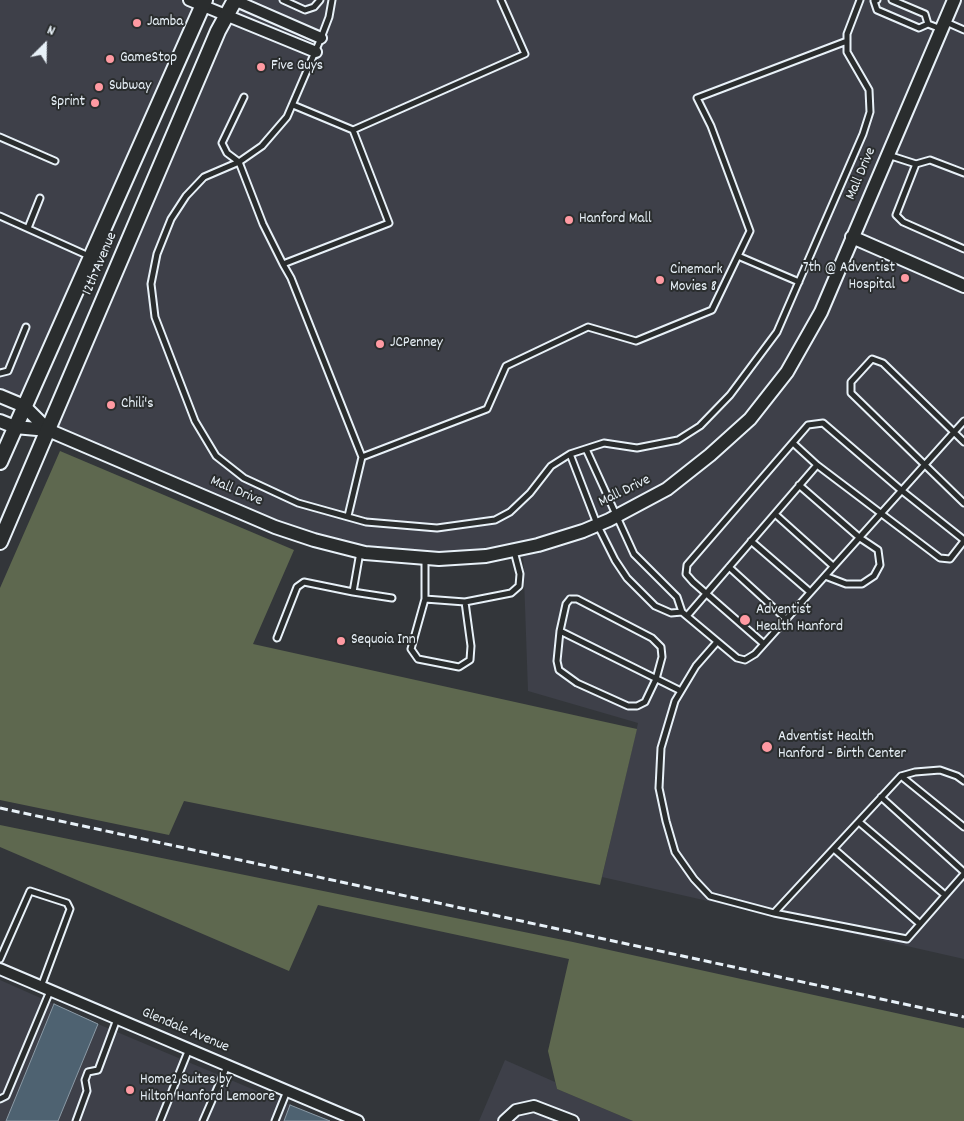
<!DOCTYPE html>
<style>
body{margin:0}
#map{position:relative;width:964px;height:1121px;overflow:hidden;background:#33363a;font-family:Dekko,sans-serif}
canvas{display:block}
.north{position:absolute;left:20px;top:20px;width:50px;height:50px;-webkit-text-stroke:4px #2a2d2e;paint-order:stroke;rotate:23deg;font-size:14px;font-weight:700;line-height:20px;text-align:center;color:#e8f1f8}
.north::after{content:'';display:block;margin:auto;width:18px;height:22px;background:#e8f1f8;clip-path:polygon(50% 0,100% 100%,50% 72%,0 100%)}
</style>
<div id="map">
<canvas width="964" height="1121"></canvas>
<div class="north">N</div>
</div>
<script>
const g = document.querySelector('canvas').getContext('2d');
g.lineJoin = 'round';
function fill(path, color) { g.fillStyle = color; g.fill(path, 'evenodd'); }
const shape = rows => new Path2D(rows.map(r => 'M' + r).join(''));
function stroke(path, color, width, dash) { g.strokeStyle = color; g.lineWidth = width; g.lineCap = dash ? 'butt' : 'round'; g.setLineDash(dash || []); g.stroke(path); }
function write(font, color, halo, rows, align = 'center') {
  g.font = font + ' Dekko,sans-serif'; g.lineWidth = 4; g.setLineDash([]); g.textBaseline = 'middle'; g.strokeStyle = halo; g.fillStyle = color; for (const [text, x, y, turn = 0] of rows) {
    g.save(); g.translate(x, y); g.rotate((+turn || 0) * Math.PI / 180); g.textAlign = isNaN(turn) ? turn : align; if (halo) g.strokeText(text, 0, 0); g.fillText(text, 0, 0); g.restore();
  }
}
fill(shape([
 [0,0,205,0,24,406,0,396],
 [235,0,964,0,964,959,602,877,638,723,528,691,523,549,486,556,342,548,48,430],
 [0,980,54,1004,6,1121,0,1121],
 [98,1024,290,1105,284,1121,58,1121],
 [505,1060,555,1082,557,1089,633,1121,479,1121]
]), '#3e4049');
fill(shape([
 [60,451,294,550,253,644,637,729,600,885,184,801,169,835,0,800,0,588],
 [0,825,573,942,964,1028,964,1121,633,1121,557,1089,548,1051,569,959,318,905,289,971,0,847]
]), '#5e684f');
const water = shape([
 [54,1004,98,1024,58,1121,6,1121,54,1004],
 [290,1105,330,1121,284,1121,290,1105]
]);
fill(water, '#4e6271');
stroke(water, '#8c9ba7', 1);
const service = shape([
 [283,0,305,10,314,7,320,0],
 [332,0,329,17,321,38,287,117,262,146,239,162,204,177,186,196,171,219,157,254,151,284,155,317,195,421,216,456,244,478,298,503,366,522,437,528,495,520,510,512,530,493,551,466,570,454,604,443,637,448,678,440,700,426,730,395,777,332,863,134,870,112,869,90,847,52,847,34,860,0],
 [877,0,874,1,877,10,919,28,928,24],
 [892,0,925,14,928,24,941,29],
 [946,22,964,30],
 [244,97,222,143,227,153,239,162,263,224,283,264,389,223,353,130,293,105],
 [353,130,525,54,501,0],
 [0,137,55,161],
 [888,155,916,164],
 [964,173,930,160,916,164,896,215,903,222,964,249],
 [0,216,91,257],
 [28,228,40,198],
 [738,256,799,282],
 [283,264,291,278,362,457,348,516],
 [0,373,8,371,26,327],
 [964,442,883,363,872,359,851,382,851,393,964,503],
 [793,443,817,465],
 [586,449,634,554,677,597,682,612,737,658,745,660,755,654,964,421],
 [570,454,597,524,615,560,627,578,655,606,671,613,682,612],
 [362,457,487,409,506,366,588,327,636,341,712,310,750,231,711,126,697,98,847,41],
 [799,485,860,538,878,550,880,565,874,576,862,584,846,584,825,576],
 [775,514,833,566],
 [751,541,810,592],
 [360,552,353,592,392,598],
 [425,559,425,599,465,602,511,593,519,586,520,574,514,551],
 [729,567,786,619],
 [425,599,411,649,418,659,459,667,470,660,471,646,465,602],
 [570,599,577,599,652,638,661,647,662,657,656,679,645,702,637,706,628,706,577,683,559,670,557,661,560,631,566,604,570,599],
 [687,616,817,465,940,558,950,559,964,541],
 [560,631,681,691],
 [277,638,297,587,304,582,353,592],
 [717,642,696,666,675,701,661,748,659,788,666,821,675,852,694,879,710,896,774,913,907,939,964,874],
 [764,644,693,582,686,574,687,565,808,425,823,423,901,490,964,540],
 [901,776,964,827],
 [881,797,964,872],
 [859,822,945,895],
 [834,849,920,924],
 [774,913,901,776,915,772,940,770,957,776,964,781],
 [0,959,30,891,67,903,70,909,41,987],
 [0,1099,6,1096,50,991],
 [76,1121,87,1091,85,1080,88,1072,98,1070,117,1019],
 [160,1121,189,1049],
 [203,1121,227,1066],
 [275,1121,287,1091]
]);
const minor = shape([
 [189,0,316,52],
 [234,0,321,38],
 [0,969,358,1121],
 [504,1121,516,1110,534,1106,573,1121]
]);
const tertiary = shape([
 [852,237,964,286],
 [0,396,24,406,48,430],
 [0,421,15,427,48,430,275,527,314,540,365,553,439,559,486,556,538,545,583,531,609,520,667,489,710,455,750,419,787,372,821,312,954,0]
]);
const secondary = shape([
 [0,462,205,0],
 [0,542,218,31,235,0]
]);
stroke(service, '#e8f1f8', 9);
stroke(minor, '#e8f1f8', 14);
stroke(tertiary, '#e8f1f8', 16);
stroke(secondary, '#e8f1f8', 18);
stroke(service, '#2a2d2e', 5);
stroke(minor, '#2a2d2e', 10);
stroke(tertiary, '#2a2d2e', 12);
stroke(secondary, '#2a2d2e', 14);
stroke(shape([
 [0,808,964,1017]
]), '#e8f1f8', 3, [8, 4]);
for (const [x, y, r, color] of [
 [137,23,5,"#ff9aa2"],
 [110,59,5,"#ff9aa2"],
 [261,67,5,"#ff9aa2"],
 [99,87,5,"#ff9aa2"],
 [95,103,5,"#ff9aa2"],
 [569,220,5,"#ff9aa2"],
 [905,278,5,"#ff9aa2"],
 [660,280,5,"#ff9aa2"],
 [380,344,5,"#ff9aa2"],
 [111,405,5,"#ff9aa2"],
 [745,620,6,"#ff9aa2"],
 [341,641,5,"#ff9aa2"],
 [767,747,6,"#ff9aa2"],
 [130,1090,5,"#ff9aa2"]
]) { const dot = new Path2D(); dot.arc(x, y, r, 0, 2 * Math.PI); g.fillStyle = color; g.fill(dot); stroke(dot, '#2a2d2e', 2); }
write('15px', '#e8f1f8', '#2a2d2e', [
 ["Jamba",147,23],
 ["GameStop",120,59],
 ["Five Guys",271,67],
 ["Subway",109,87],
 ["Sprint",85,103,"right"],
 ["Hanford Mall",579,220],
 ["7th @ Adventist",895,269,"right"],
 ["Hospital",895,286,"right"],
 ["Cinemark",670,271],
 ["Movies 8",670,288],
 ["JCPenney",390,344],
 ["Chili's",121,405],
 ["Adventist",756,611],
 ["Health Hanford",756,628],
 ["Sequoia Inn",351,641],
 ["Adventist Health",778,738],
 ["Hanford - Birth Center",778,755],
 ["Home2 Suites by",140,1081],
 ["Hilton Hanford Lemoore",140,1098]
], 'left');
write('15px', '#e8f1f8', '#2a2d2e', [
 ["Mall Drive",862,174,-67],
 ["12th Avenue",101,264,-67],
 ["Mall Drive",236,492,23],
 ["Mall Drive",625,492,-26],
 ["Glendale Avenue",185,1031,23]
]);
</script>
